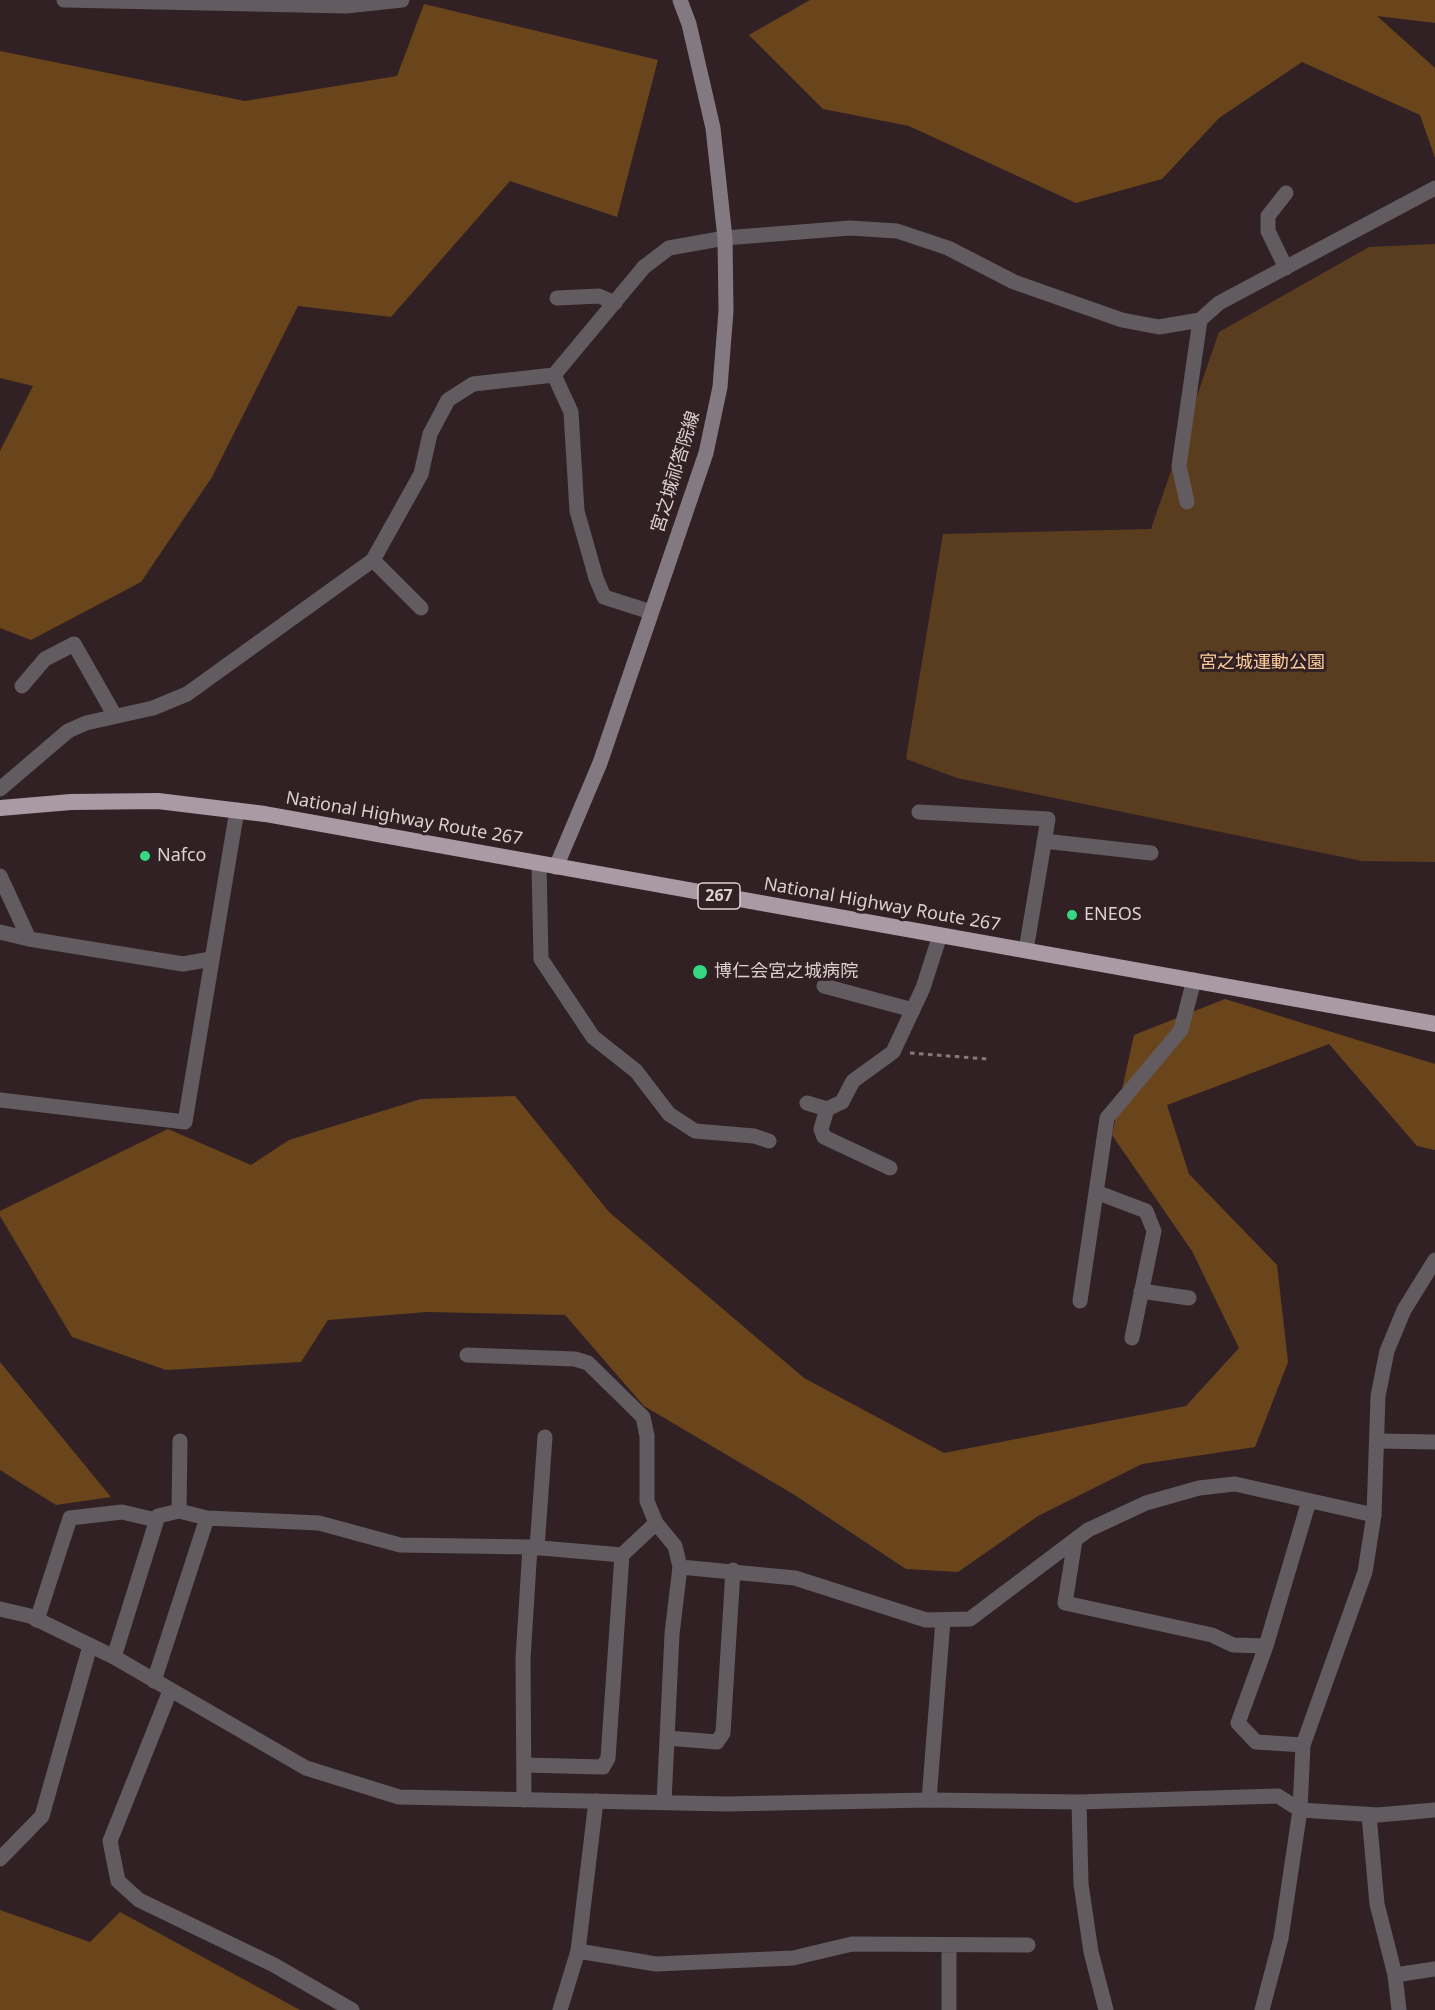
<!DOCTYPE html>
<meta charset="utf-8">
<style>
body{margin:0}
canvas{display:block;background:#312124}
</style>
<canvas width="1435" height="2010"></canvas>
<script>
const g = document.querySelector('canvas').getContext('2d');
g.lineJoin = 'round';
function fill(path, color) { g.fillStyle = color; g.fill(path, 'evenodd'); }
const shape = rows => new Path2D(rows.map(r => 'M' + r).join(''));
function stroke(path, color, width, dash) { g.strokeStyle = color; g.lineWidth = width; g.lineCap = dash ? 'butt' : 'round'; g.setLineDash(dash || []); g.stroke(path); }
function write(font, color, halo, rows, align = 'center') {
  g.font = font + ' "Noto Sans","Noto Sans JP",sans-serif'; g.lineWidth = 6; g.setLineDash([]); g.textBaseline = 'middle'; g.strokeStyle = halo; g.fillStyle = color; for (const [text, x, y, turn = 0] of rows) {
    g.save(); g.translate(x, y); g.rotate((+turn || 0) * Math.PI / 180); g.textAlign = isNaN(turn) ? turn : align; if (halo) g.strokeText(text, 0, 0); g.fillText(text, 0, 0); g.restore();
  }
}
fill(shape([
 [1435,244,1435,862,1362,861,957,778,906,759,943,534,1151,529,1219,332,1369,247]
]), '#5a3d1e');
fill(shape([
 [810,0,1435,0,1435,23,1377,16,1435,68,1435,158,1420,115,1302,62,1219,118,1162,179,1076,203,909,126,823,109,749,35],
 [424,4,658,60,617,217,510,181,391,317,298,306,212,477,141,582,31,640,0,628,0,451,33,386,0,378,0,51,245,101,397,76],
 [1225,999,1435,1064,1435,1150,1417,1146,1329,1044,1167,1105,1189,1174,1277,1265,1288,1362,1255,1447,1142,1464,1038,1516,958,1572,906,1569,793,1494,644,1406,565,1315,427,1312,328,1320,301,1362,166,1370,72,1337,0,1216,0,1211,168,1129,251,1165,289,1140,421,1099,515,1096,609,1212,804,1378,944,1453,1186,1406,1239,1348,1192,1251,1112,1135,1134,1035],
 [0,1362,111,1497,56,1505,0,1470],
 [0,1910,90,1942,120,1912,300,2010,0,2010]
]), '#6a451b');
stroke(shape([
 [910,1053,987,1059]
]), '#86797b', 3, [4.5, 4.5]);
stroke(shape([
 [1286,268,1268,231,1268,216,1286,193],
 [557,298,599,296,615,303],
 [554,375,571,412,577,511,596,578,604,597,651,612],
 [1187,502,1179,466,1200,320],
 [373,560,421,608],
 [22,686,45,659,74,644,115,716],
 [0,789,68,731,86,723,153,708,187,694,373,560,421,474,430,434,448,400,473,384,554,375,644,267,669,248,725,238,850,228,897,231,948,248,1014,282,1122,320,1159,327,1200,320,1219,303,1435,188],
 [919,812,1048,819,1026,950],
 [1044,841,1151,853],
 [539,864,541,959,593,1037,636,1071,669,1114,695,1131,754,1136,769,1141],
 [0,876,29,939,183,964,211,959],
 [0,932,29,939],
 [824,986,913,1010],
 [0,1100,185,1122,237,810],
 [807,1103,827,1109],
 [890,1168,824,1137,821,1129,827,1109,842,1102,853,1081,893,1052,923,988,940,935],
 [1096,1192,1146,1211,1154,1231,1132,1338],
 [1141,1291,1189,1298],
 [1080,1301,1107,1118,1181,1030,1194,980],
 [467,1355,575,1359,588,1363,643,1417,647,1436,647,1501,656,1523],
 [1378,1441,1435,1442],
 [179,1511,180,1441],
 [1075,1540,1065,1603,1212,1635,1233,1645,1266,1646],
 [537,1548,545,1437],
 [680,1567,795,1578,926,1620,970,1619,1088,1530,1146,1503,1199,1488,1235,1484,1374,1515],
 [37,1620,70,1518,122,1512,156,1520],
 [114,1657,158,1516,179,1511,207,1518,319,1523,400,1545,530,1547,622,1555,656,1523,675,1546,680,1567,672,1634,664,1802],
 [154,1681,207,1518],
 [170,1691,110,1841,118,1881,139,1900,274,1965,352,2010],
 [667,1738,717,1742,723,1733,733,1570],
 [1303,1745,1256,1742,1238,1723,1266,1646,1309,1501],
 [524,1765,603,1767,608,1758,622,1555],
 [524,1800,523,1659,530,1547],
 [929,1800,943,1620],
 [1079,1802,1081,1884,1091,1952,1106,2010],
 [1300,1810,1378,1815,1435,1810],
 [1369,1815,1377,1904,1395,1975,1399,2010],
 [0,1859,42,1816,90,1646],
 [578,1951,656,1964,793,1958,852,1944,1028,1945],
 [1395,1975,1435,1969],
 [560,2010,578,1951,596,1801],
 [949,2010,949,1945]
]), '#625b60', 15);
stroke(shape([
 [64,0,346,6,402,0],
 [0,1609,30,1616,114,1657,306,1768,399,1797,726,1804,929,1800,1079,1802,1278,1796,1300,1810],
 [1262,2010,1281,1938,1300,1810,1303,1745,1365,1572,1374,1515,1378,1396,1387,1351,1404,1310,1435,1260]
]), '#625b60', 15);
stroke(shape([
 [556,867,600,763,706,453,720,387,726,311,725,238,713,128,689,24,680,0]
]), '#847980', 15);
stroke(shape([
 [0,808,71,802,158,801,265,814,1435,1024]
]), '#aa9aa4', 16);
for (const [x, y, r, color] of [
 [145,856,6,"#36d881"],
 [1072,915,6,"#36d881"],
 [700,972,8,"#36d881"]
]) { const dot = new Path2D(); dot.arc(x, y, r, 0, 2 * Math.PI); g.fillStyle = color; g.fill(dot); stroke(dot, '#312124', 2); }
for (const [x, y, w] of [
 [719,896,42]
]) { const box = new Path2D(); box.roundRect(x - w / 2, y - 13, w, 26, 4.5); g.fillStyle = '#312124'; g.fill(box); stroke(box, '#dcd1d2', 1.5); }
write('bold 16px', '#dcd1d2', null, [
 ["267",719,896]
]);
write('18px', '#dcd1d2', '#312124', [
 ["宮之城祁答院線",676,472,-73],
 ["National Highway Route 267",404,819,10],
 ["National Highway Route 267",882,905,10]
]);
write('18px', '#fccc9a', '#312124', [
 ["宮之城運動公園",1262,663]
]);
write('18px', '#dcd1d2', '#312124', [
 ["Nafco",157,856],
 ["ENEOS",1084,915],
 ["博仁会宮之城病院",714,972]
], 'left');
</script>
